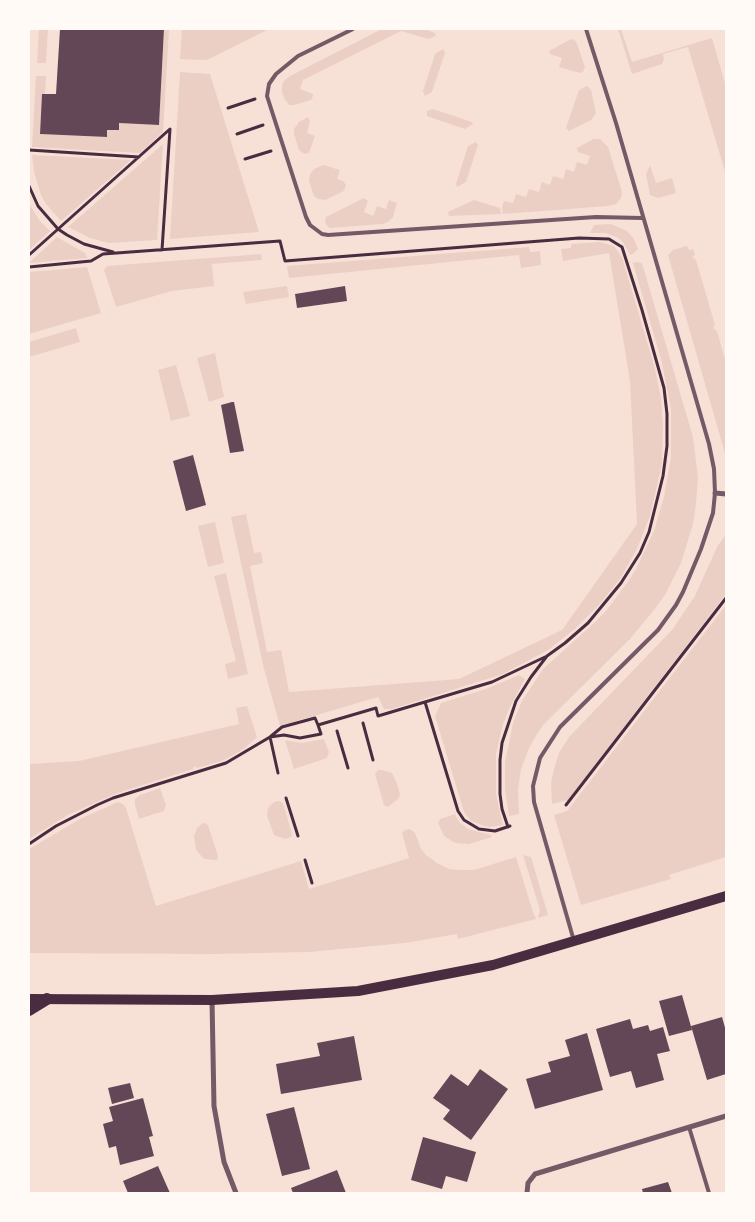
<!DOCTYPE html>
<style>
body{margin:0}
#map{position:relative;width:755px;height:1222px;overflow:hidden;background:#f7e1d7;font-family:Helvetica,sans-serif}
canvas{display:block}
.frame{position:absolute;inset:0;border:30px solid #fffaf5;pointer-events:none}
</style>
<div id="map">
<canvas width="755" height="1222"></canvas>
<div class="frame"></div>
</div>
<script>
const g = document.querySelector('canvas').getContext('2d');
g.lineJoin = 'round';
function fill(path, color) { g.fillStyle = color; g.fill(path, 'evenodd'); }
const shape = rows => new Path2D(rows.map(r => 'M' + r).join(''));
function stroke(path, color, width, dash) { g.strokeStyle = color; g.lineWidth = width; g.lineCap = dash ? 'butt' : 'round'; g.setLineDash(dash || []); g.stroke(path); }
fill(shape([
 [39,29,48,29,46,63,37,63],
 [164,29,169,29,163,132,140,153,32,147,36,76,46,76,45,94,42,94,40,134,106,137,107,130,119,130,119,123,159,125],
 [182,29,269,29,207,60,180,59],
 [382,29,425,29,435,33,436,36,428,39,401,31,303,80,300,89,313,94,313,96,311,100,294,105,289,105,285,100,282,93,282,85,284,81,290,76],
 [618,29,621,29,632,62,712,38,726,87,726,175,688,47,663,54,664,59,662,64,632,74],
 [571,39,576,41,585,67,583,72,580,73,559,67,562,58,550,54,549,51],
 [443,49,445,53,432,92,425,96,423,91,435,54],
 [180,72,210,74,259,232,170,239],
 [587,86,591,90,596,113,591,120,569,131,566,128,579,90],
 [433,109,472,122,473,124,465,129,427,116,427,111],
 [308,117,310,121,307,133,315,136,309,153,304,154,299,150,294,134,294,129,299,122],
 [593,139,600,139,608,147,622,192,621,198,616,204,608,206,503,214,502,208,504,201,513,203,516,194,526,197,529,189,539,192,542,182,550,185,553,176,563,179,566,169,574,172,577,162,587,165,590,156,578,152,577,148],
 [476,142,478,145,466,182,457,187,456,184,468,146],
 [163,144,157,240,109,243,90,238,68,227],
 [32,155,131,160,61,221,46,204,41,195,34,172],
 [323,165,340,170,337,179,343,181,346,185,344,191,325,200,318,199,314,196,309,181,310,174,314,169],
 [650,165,656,183,672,178,676,193,658,198,650,195,646,174],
 [364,198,368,201,364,212,373,216,377,206,386,209,389,200,397,203,393,217,388,222,382,224,330,228,327,226,325,222,326,217],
 [474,200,500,208,501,214,449,216,448,212],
 [29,204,40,221,50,231,29,250],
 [611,224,627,231,634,239,638,249,633,254,630,255,623,242,617,237,605,233,590,233,594,225],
 [57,237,85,253,87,258,29,263],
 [600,242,614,246,622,257,654,365,661,397,663,425,662,464,650,516,637,549,620,579,599,605,575,629,548,650,503,674,392,709,384,709,378,697,280,726,264,669,231,517,246,514,254,553,261,552,263,563,250,566,267,652,281,650,289,692,459,679,562,630,637,524,630,381,609,253,563,261,561,249,571,248,571,244],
 [687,246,689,250,693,249,695,255,692,257,696,260,715,325,713,328,717,331,726,363,726,457,668,255,673,250],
 [529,247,530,252,540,251,541,265,521,268,519,255,289,278,287,266],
 [261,254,262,260,212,264,214,286,172,291,116,307,104,270,107,266],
 [635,262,642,263,693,437,698,477,696,504,693,524,681,563,665,595,654,610,630,639,544,724,537,734,530,746,521,769,518,790,519,814,509,816,505,790,505,762,513,723,522,701,543,669,594,623,606,611,627,583,636,569,654,531,664,497,671,457,671,409,662,363,633,263],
 [87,267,101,313,29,334,29,272],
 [287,286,289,297,246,304,243,292],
 [76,328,80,342,29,357,29,342],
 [215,353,224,397,209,402,197,358],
 [176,365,190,416,171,421,158,370],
 [215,522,224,563,208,567,198,526],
 [726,534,726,594,568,800,552,804,551,783,554,769,559,753,569,737,672,630,695,596,717,547],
 [226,573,248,674,228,679,225,664,236,661,214,576],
 [726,605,726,857,669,875,671,879,581,905,554,815,567,811],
 [519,675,525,679,510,707,503,724,496,754,496,794,503,825,490,827,484,826,471,821,464,812,435,716,441,703,486,689],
 [247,706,257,737,244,749,222,761,197,768,194,766,193,769,115,794,68,815,29,839,29,764,79,761,239,724,236,708],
 [324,739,329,752,327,758,294,769,285,740,302,743],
 [378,770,382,770,392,773,398,786,400,795,398,799,388,807,384,805,375,774],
 [160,788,166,805,164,811,139,819,135,805,135,799,140,795],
 [279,801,283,803,292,834,291,837,285,839,274,835,267,816,268,808,274,802],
 [118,802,123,804,126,808,156,906,301,861,309,889,409,858,402,833,405,830,410,829,415,833,421,849,426,855,437,863,449,869,460,870,474,870,516,857,533,912,536,919,458,939,457,934,405,943,309,952,214,954,29,953,29,849,80,819],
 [455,814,459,822,468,829,491,835,492,837,469,844,456,843,450,840,444,836,438,823,440,819],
 [203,823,205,823,208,825,218,856,217,860,204,859,196,850,194,836,197,828],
 [523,855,531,857,548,915,538,918,540,910]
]), '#ebcfc5');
fill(shape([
 [60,29,164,29,159,125,119,123,119,130,107,130,107,137,40,134,42,94,56,94],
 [345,286,347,301,297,308,295,294],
 [232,402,234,402,244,451,230,453,221,405],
 [193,455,206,505,186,511,173,461],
 [682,995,692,1030,669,1036,659,1001],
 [722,1017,726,1031,726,1074,707,1080,691,1026],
 [630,1019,633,1029,648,1025,650,1031,663,1027,670,1051,657,1054,664,1080,636,1088,631,1071,610,1077,596,1029],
 [587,1033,603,1090,535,1109,526,1079,551,1072,548,1062,570,1056,565,1040],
 [354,1036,362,1080,281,1094,276,1064,320,1056,317,1043],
 [480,1069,508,1089,471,1140,443,1119,450,1110,433,1098,451,1074,468,1086],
 [130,1083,134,1098,112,1104,108,1088],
 [143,1098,153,1136,149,1137,154,1156,120,1165,116,1146,109,1148,103,1124,113,1121,109,1107],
 [294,1107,310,1169,282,1176,266,1114],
 [423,1137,476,1152,467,1182,446,1176,442,1189,411,1180],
 [158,1166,170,1193,128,1193,123,1181],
 [337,1170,346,1193,293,1193,291,1188],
 [668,1182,672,1193,643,1193,642,1189]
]), '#644757');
stroke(shape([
 [228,108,255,99],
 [237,134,263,125],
 [29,150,139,157],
 [245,159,271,151],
 [29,186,38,206,58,229,67,235,84,244,113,252],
 [29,255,170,129,162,250],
 [29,267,91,261,103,254,280,241,285,261,579,238,609,239,622,247,642,310,664,388,667,414,667,446,663,476,649,532,640,553,621,583,588,623,565,643,547,656,531,677,516,701,502,743,500,760,500,794,502,809,508,827],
 [425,702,458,811,464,820,479,829,495,831,510,826],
 [363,723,373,760],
 [337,731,348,768],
 [278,773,270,737,284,735,300,738,321,734,318,725],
 [286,798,298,836],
 [566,805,726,598],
 [29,844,56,826,97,805,113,798,226,763,270,737,282,727,315,718,318,725,376,708,378,716,492,682,545,657],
 [305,860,312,883]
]), '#4a2c40', 3);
stroke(shape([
 [353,29,298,56,276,74,269,84,267,96,306,217,310,225,322,234,328,235,596,217,642,218],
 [574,941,534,802,533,786,540,758,560,727,658,630,676,605,683,592,701,549,713,513,715,493,714,469,709,444,616,123,586,29],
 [689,1127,709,1193]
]), '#755966', 4);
stroke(shape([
 [715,493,726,494],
 [212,1000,214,1106,224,1162,236,1193],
 [527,1193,528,1183,535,1174,726,1116]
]), '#755966', 5);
stroke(shape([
 [29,999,212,1000,358,991,493,965,726,896]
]), '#4a2c40', 10);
stroke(shape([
 [29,1010,47,999]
]), '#4a2c40', 12);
</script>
